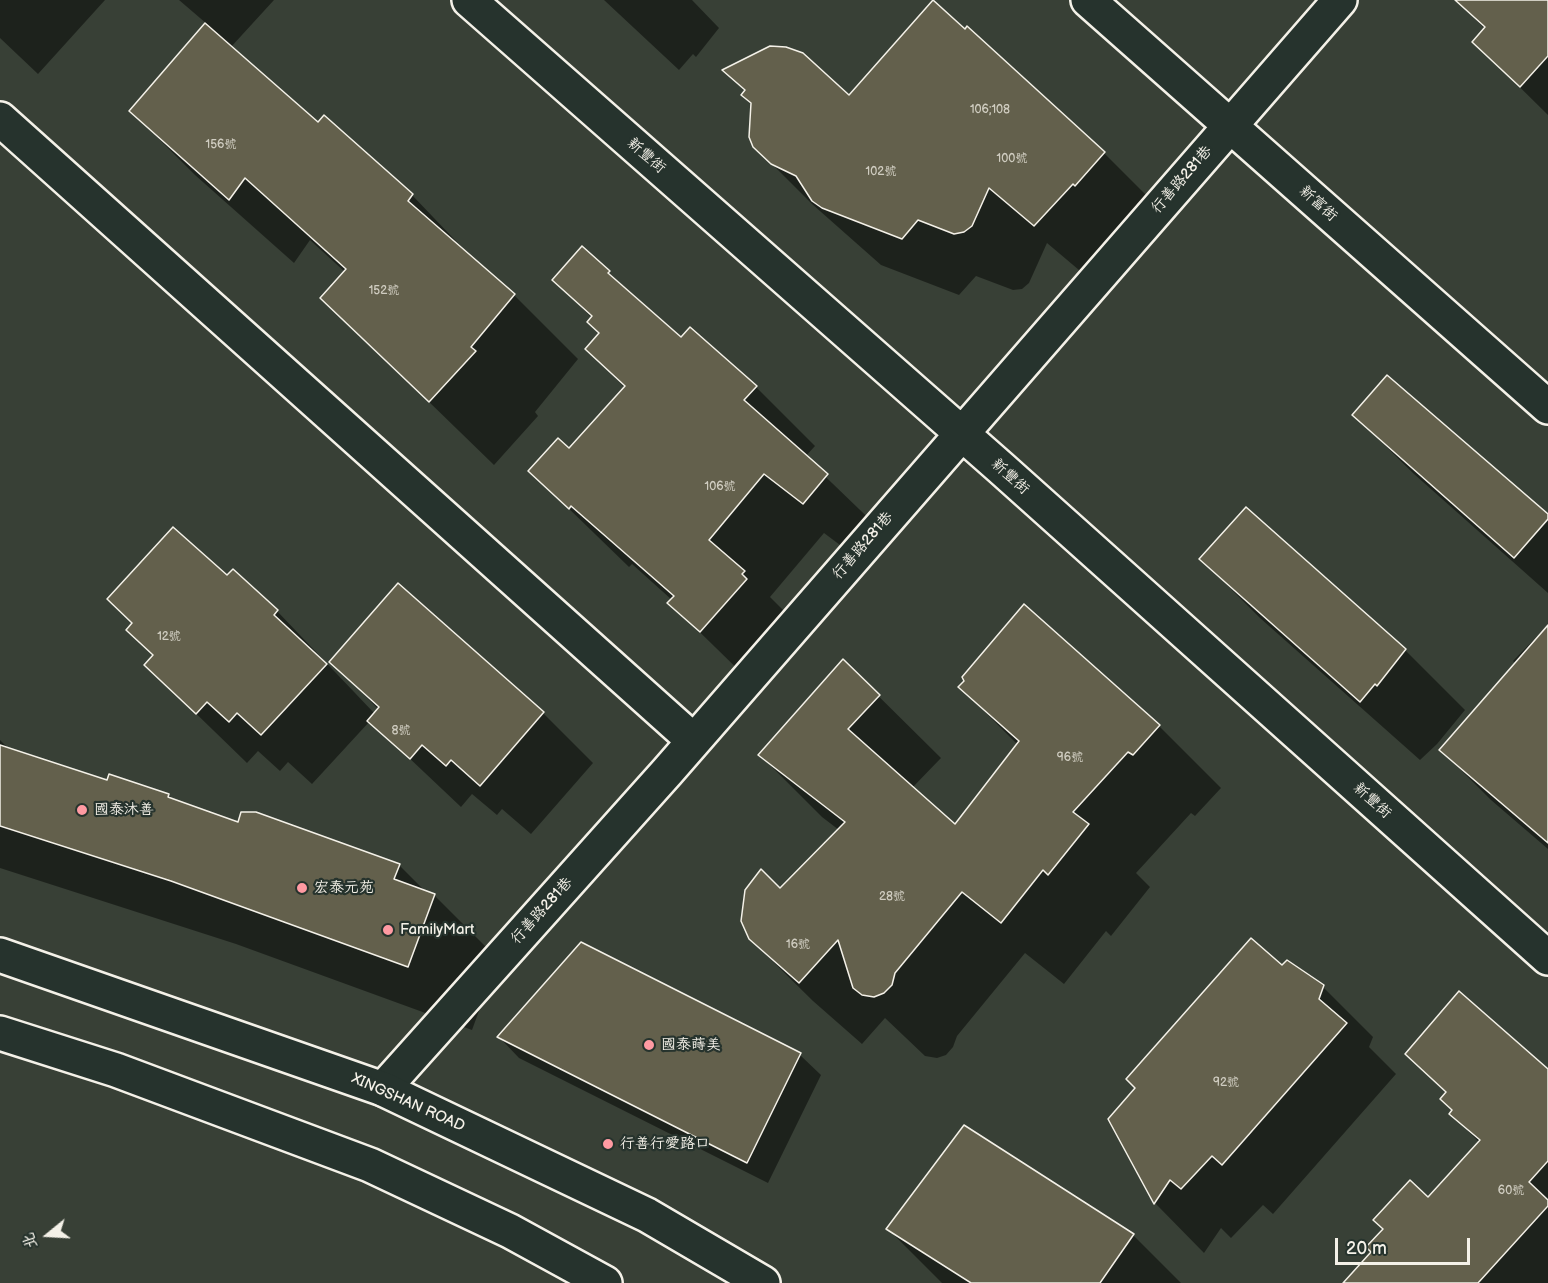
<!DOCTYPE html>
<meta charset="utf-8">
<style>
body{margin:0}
#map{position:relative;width:1548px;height:1283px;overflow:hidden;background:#384036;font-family:"Balsamiq Sans","LXGW WenKai TC",sans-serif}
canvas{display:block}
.north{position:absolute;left:18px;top:1205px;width:60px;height:60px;-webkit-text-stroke:4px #26332d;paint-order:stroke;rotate:252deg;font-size:16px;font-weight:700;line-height:24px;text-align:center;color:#f4f1e8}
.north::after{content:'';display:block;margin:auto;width:21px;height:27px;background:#f4f1e8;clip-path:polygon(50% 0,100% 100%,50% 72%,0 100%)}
.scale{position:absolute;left:1335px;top:1238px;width:135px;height:27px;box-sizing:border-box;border:3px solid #f4f1e8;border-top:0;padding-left:8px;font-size:18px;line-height:21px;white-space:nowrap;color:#f4f1e8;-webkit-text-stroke:4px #26332d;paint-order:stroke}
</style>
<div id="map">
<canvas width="1548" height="1283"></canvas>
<div class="north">北</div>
<div class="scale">20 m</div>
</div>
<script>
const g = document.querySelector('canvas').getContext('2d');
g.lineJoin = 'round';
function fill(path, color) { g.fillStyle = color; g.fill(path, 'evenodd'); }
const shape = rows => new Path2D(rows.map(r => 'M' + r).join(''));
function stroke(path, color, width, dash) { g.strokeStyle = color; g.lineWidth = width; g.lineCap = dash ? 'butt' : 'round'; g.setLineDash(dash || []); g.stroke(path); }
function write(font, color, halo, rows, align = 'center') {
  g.font = font + ' "Balsamiq Sans","LXGW WenKai TC",sans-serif'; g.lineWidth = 4.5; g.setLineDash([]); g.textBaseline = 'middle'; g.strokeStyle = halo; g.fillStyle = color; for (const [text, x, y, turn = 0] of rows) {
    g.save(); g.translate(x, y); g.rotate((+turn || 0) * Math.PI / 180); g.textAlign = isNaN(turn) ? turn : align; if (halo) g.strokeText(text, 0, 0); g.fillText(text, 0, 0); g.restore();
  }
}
fill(shape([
 [0,0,105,0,38,74,0,38],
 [179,0,274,0,231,47,318,124,324,118,412,195,475,261,514,295,578,359,535,412,538,416,494,465,322,298,345,272,310,240,294,263,195,175,131,111,207,24],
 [604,0,692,0,719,28,696,57,693,54,679,70],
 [1456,0,1548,0,1548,115,1474,42,1485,29],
 [725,71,1104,153,1161,210,1092,281,1047,243,1029,283,1022,289,1013,290,976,276,959,295,881,265,812,204,754,146,752,104,746,92],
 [582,248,681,339,756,387,815,446,805,457,886,535,864,563,824,533,770,597,804,631,801,634,805,639,760,691,670,603,672,600,632,564,629,567,530,471,569,451,625,388,587,349,601,333,592,318,554,280],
 [1354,415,1548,515,1548,593,1414,474],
 [1246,509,1405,650,1465,710,1437,744,1420,760,1260,618,1201,559],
 [227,577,277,611,375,714,379,710,332,662,543,713,593,763,531,834,502,809,497,815,472,794,461,807,370,721,312,784,288,762,280,771,258,751,247,763,146,665,154,656,128,630],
 [1548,625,1548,849,1491,800,1441,750,1516,664,1513,661],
 [843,661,941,758,912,788,955,826,1018,745,960,687,1159,726,1221,788,1195,816,1191,813,1136,873,1150,887,1111,936,1106,931,1064,984,1025,953,957,1036,953,1047,946,1055,937,1058,925,1056,885,1018,862,1044,813,1001,750,939,780,890,839,830,822,817,760,755],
 [0,740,11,751,108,782,169,795,174,801,239,824,399,865,426,892,434,895,498,959,472,1030,236,944,0,868],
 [1282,967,1323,987,1373,1037,1369,1047,1396,1074,1273,1214,1263,1205,1231,1238,1221,1228,1204,1253,1155,1203,1109,1119],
 [499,1037,800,1055,821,1075,768,1183,519,1058],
 [1407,1054,1548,1071,1548,1283,1345,1283,1480,1143,1451,1114,1453,1110,1447,1094],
 [888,1229,1133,1235,1181,1283,942,1283]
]), '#0007');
const building = shape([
 [933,0,965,29,967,26,1105,152,1075,186,1073,184,1034,226,989,188,972,226,964,232,954,234,918,220,902,239,822,208,812,201,796,176,771,164,753,147,749,137,751,103,741,95,745,90,722,70,770,46,786,47,803,53,849,95,933,0],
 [1455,0,1548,0,1548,56,1520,87,1472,42,1485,27,1455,0],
 [205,23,318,122,324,115,413,194,408,201,515,294,471,347,476,351,429,402,320,298,346,269,245,178,229,200,129,111,205,23],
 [582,246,610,271,608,273,681,337,690,327,757,386,744,400,828,474,803,504,764,474,709,540,745,571,742,574,747,579,700,632,667,603,674,596,571,506,569,509,528,471,558,438,569,448,625,386,585,349,599,333,587,322,592,316,552,280,582,246],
 [1387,375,1548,514,1548,519,1514,558,1352,415,1387,375],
 [1246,507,1406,649,1377,686,1375,684,1360,702,1199,559,1246,507],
 [173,527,227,575,233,569,278,610,274,615,327,664,261,735,237,713,229,722,207,702,196,714,144,665,153,655,126,630,132,623,107,599,173,527],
 [398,583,544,712,480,786,451,760,446,766,422,745,410,759,367,721,379,707,329,662,398,583],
 [1024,604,1160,725,1133,755,1128,752,1073,812,1089,824,1048,875,1043,870,1001,923,962,892,895,973,892,985,884,993,874,997,862,995,853,988,838,940,799,983,749,939,741,921,745,890,761,869,780,888,845,822,758,755,843,659,880,695,848,729,955,824,1019,741,958,687,964,681,962,677,1024,604],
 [1548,625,1548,843,1439,750,1548,625],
 [0,745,107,780,109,774,169,794,168,797,238,822,241,812,256,812,400,864,394,879,435,894,408,967,171,881,0,826,0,745],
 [1251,938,1282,965,1287,960,1324,985,1319,999,1347,1023,1222,1165,1212,1156,1181,1189,1170,1180,1154,1204,1108,1119,1135,1088,1126,1079,1251,938],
 [581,942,801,1053,747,1163,497,1037,581,942],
 [1459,991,1548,1069,1548,1161,1529,1182,1548,1200,1548,1206,1478,1283,1343,1283,1371,1252,1366,1247,1383,1229,1373,1220,1410,1180,1428,1197,1480,1140,1449,1114,1452,1110,1440,1099,1446,1092,1405,1054,1459,991],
 [964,1125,1134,1234,1100,1283,971,1283,886,1229,964,1125]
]);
fill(building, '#63604c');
stroke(building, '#f4f1e8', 1.5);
const minor = shape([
 [469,0,1001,468,1548,958],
 [1088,0,1548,407],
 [0,119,694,741],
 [383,1089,667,772,1340,0]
]);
const tertiary = shape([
 [0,955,383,1089,647,1215,763,1283],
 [0,1033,116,1070,370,1165,510,1231,605,1283]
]);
stroke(minor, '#f4f1e8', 38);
stroke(tertiary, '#f4f1e8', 38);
stroke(minor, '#26332d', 33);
stroke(tertiary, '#26332d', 33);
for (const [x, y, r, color] of [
 [82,810,6,"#ff9aa2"],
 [302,888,6,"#ff9aa2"],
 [388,930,6,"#ff9aa2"],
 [649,1045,6,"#ff9aa2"],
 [608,1144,6,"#ff9aa2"]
]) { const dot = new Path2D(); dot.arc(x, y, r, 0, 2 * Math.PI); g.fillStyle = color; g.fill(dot); stroke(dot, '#26332d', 2); }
write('12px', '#d0cdc1', null, [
 ["106;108",990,110],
 ["156號",221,145],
 ["100號",1012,159],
 ["102號",881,172],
 ["152號",384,291],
 ["106號",720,487],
 ["12號",169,637],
 ["8號",401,731],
 ["96號",1070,758],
 ["28號",892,897],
 ["16號",798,945],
 ["92號",1226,1083],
 ["60號",1511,1191]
]);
write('15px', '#f4f1e8', '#26332d', [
 ["新豐街",646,156,41],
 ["行善路281巷",1182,180,-49],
 ["新富街",1318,204,42],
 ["新豐街",1010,477,42],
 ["行善路281巷",863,546,-49],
 ["新豐街",1372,801,42],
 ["行善路281巷",542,911,-48],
 ["XINGSHAN ROAD",408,1103,24]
]);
write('15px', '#f4f1e8', '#26332d', [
 ["國泰沐善",94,810],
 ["宏泰元苑",314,888],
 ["FamilyMart",400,930],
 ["國泰蒔美",661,1045],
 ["行善行愛路口",620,1144]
], 'left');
</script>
